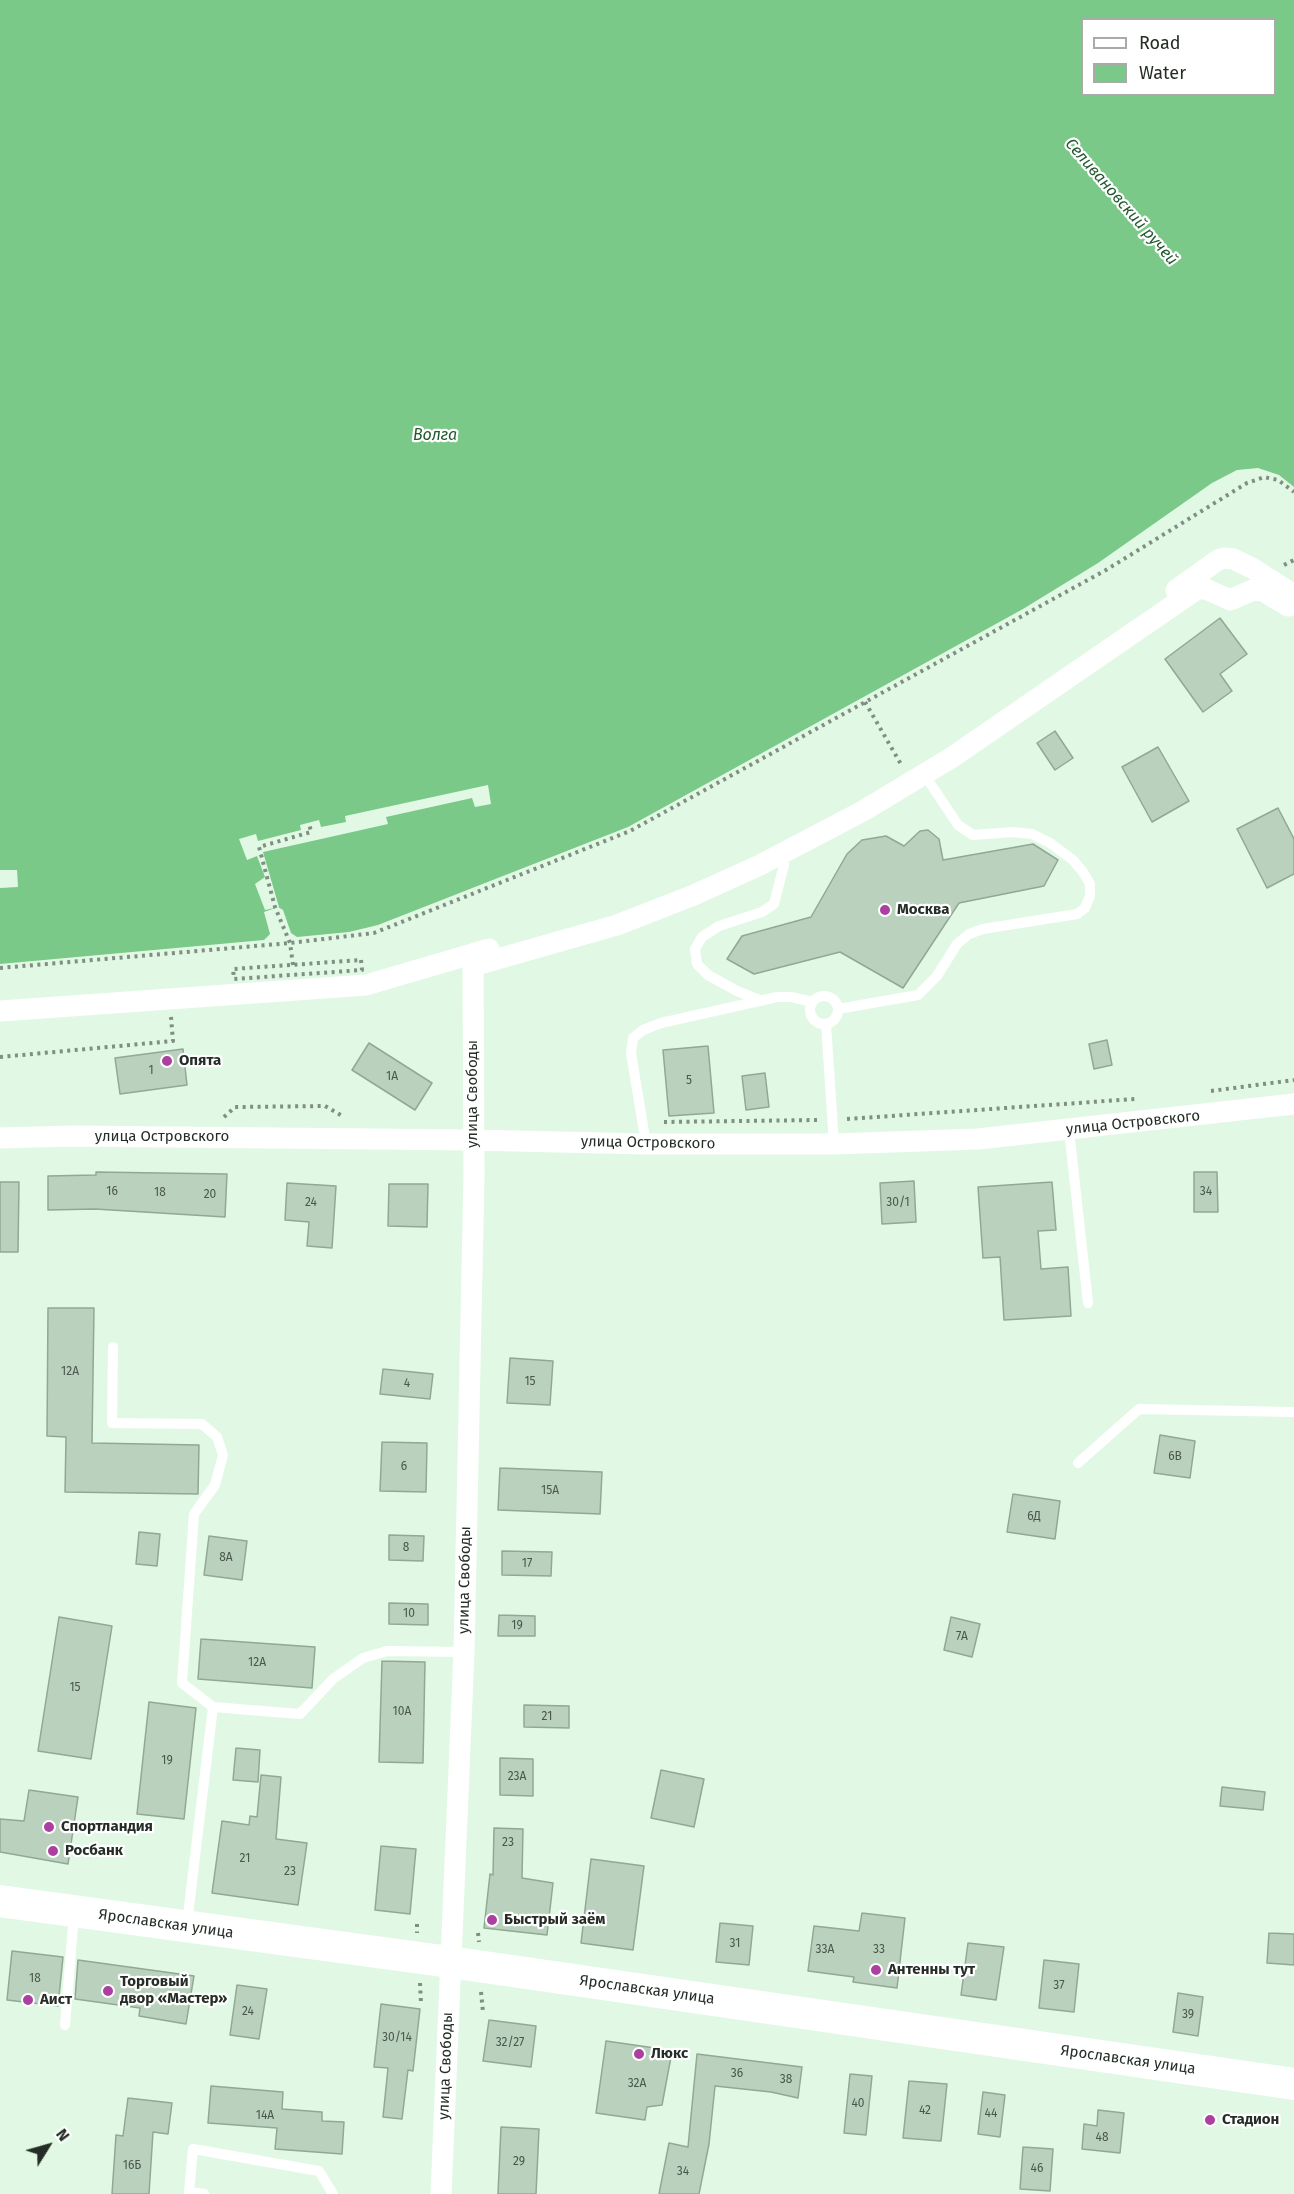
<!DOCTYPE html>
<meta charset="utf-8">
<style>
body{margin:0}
#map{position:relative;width:1294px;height:2194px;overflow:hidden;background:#e1f9e4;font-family:"Fira Sans",sans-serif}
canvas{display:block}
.legend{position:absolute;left:1081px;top:18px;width:195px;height:78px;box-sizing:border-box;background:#fff;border:2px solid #a8aba8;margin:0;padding:8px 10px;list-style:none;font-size:18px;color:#252e26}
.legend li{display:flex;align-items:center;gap:12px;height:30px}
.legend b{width:30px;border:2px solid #a8aba8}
.north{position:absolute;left:18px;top:2116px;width:60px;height:60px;-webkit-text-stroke:4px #fff;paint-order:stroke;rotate:53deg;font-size:16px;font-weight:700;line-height:24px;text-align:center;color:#252e26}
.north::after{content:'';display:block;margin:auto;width:21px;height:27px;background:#252e26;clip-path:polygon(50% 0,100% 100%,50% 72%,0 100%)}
</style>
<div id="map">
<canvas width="1294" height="2194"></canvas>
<ul class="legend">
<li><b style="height:8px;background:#fff"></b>Road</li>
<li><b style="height:16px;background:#7ac988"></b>Water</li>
</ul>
<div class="north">N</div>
</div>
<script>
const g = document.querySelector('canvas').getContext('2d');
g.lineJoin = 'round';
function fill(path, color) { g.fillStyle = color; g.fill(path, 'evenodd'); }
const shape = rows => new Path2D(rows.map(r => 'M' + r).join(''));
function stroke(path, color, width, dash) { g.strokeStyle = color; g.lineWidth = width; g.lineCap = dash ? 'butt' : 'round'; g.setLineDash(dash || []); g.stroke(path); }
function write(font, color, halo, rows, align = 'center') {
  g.font = font + ' "Fira Sans",sans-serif'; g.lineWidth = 4.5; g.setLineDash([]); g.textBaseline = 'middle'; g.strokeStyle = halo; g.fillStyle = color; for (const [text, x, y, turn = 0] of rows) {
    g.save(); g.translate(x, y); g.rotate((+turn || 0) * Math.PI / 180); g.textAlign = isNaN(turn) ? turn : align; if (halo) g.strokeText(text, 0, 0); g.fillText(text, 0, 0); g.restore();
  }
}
fill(shape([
 [0,0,1294,0,1294,487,1279,475,1258,468,1237,470,1212,483,1098,563,1023,609,628,827,378,925,349,932,297,937,291,933,283,910,278,907,264,912,270,934,264,940,0,964],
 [1082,20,1274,20,1274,94,1082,94]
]), '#7ac988');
fill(shape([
 [488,785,491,804,475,807,472,798,386,817,388,824,263,852,279,907,265,910,255,884,265,877,257,856,247,860,239,839,256,834,258,841,301,830,300,825,319,820,321,827,346,822,345,816],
 [0,870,17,870,18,887,0,888]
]), '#e1f9e4');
const building = shape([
 [1220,618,1247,654,1220,674,1232,691,1203,712,1165,659,1220,618],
 [1055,731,1073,758,1055,770,1037,743,1055,731],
 [1158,747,1189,801,1152,822,1122,767,1158,747],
 [1278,808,1294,839,1294,874,1267,888,1237,829,1278,808],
 [928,830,939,839,943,860,1033,844,1058,860,1044,886,959,903,903,988,840,952,754,974,727,959,742,936,811,917,847,854,862,840,886,836,904,846,920,831,928,830],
 [1107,1040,1112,1065,1094,1069,1089,1044,1107,1040],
 [369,1043,432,1083,415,1110,352,1070,369,1043],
 [708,1046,714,1113,669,1116,663,1050,708,1046],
 [183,1049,187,1085,120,1094,115,1058,183,1049],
 [765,1073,769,1107,746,1110,742,1076,765,1073],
 [96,1172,227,1174,225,1217,95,1209,48,1210,48,1176,96,1175,96,1172],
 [1194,1172,1217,1172,1218,1212,1194,1212,1194,1172],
 [914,1181,916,1222,882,1224,880,1183,914,1181],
 [0,1182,19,1182,18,1252,0,1252,0,1182],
 [1052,1182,1056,1230,1038,1231,1041,1269,1068,1267,1071,1316,1004,1320,1000,1257,983,1258,978,1187,1052,1182],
 [287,1183,336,1186,332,1248,307,1246,309,1222,285,1220,287,1183],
 [389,1184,428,1184,427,1227,388,1226,389,1184],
 [48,1308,94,1308,92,1443,199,1445,198,1494,65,1492,66,1437,47,1436,48,1308],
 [510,1358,553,1361,550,1405,507,1403,510,1358],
 [383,1369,433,1374,430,1399,380,1394,383,1369],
 [1160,1435,1195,1441,1190,1478,1154,1473,1160,1435],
 [382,1442,427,1443,426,1492,380,1491,382,1442],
 [500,1468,602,1472,600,1514,498,1510,500,1468],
 [1013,1494,1060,1501,1055,1539,1007,1532,1013,1494],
 [139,1532,160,1534,157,1566,136,1564,139,1532],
 [389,1535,424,1536,423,1561,389,1560,389,1535],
 [209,1536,247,1541,242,1580,204,1575,209,1536],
 [502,1551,552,1552,551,1576,502,1575,502,1551],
 [389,1603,428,1604,428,1625,389,1624,389,1603],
 [499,1615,535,1616,535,1636,498,1636,499,1615],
 [59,1617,112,1626,91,1759,38,1751,59,1617],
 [951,1617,980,1624,972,1657,944,1650,951,1617],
 [201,1639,315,1647,312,1688,198,1679,201,1639],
 [382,1661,425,1662,423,1763,379,1762,382,1661],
 [149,1702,196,1708,184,1819,137,1814,149,1702],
 [524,1705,569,1706,569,1728,524,1727,524,1705],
 [236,1748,260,1750,258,1782,233,1780,236,1748],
 [500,1758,533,1759,533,1796,500,1795,500,1758],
 [661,1770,704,1779,694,1827,651,1818,661,1770],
 [261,1775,281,1777,276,1839,307,1843,298,1905,212,1893,222,1821,249,1825,250,1816,257,1817,261,1775],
 [1222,1787,1265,1792,1263,1810,1220,1806,1222,1787],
 [29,1790,78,1797,68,1864,0,1852,0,1819,24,1821,29,1790],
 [494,1828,523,1829,522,1878,553,1883,547,1935,484,1928,490,1874,493,1875,494,1828],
 [381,1846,416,1849,410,1914,375,1910,381,1846],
 [591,1859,644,1866,633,1950,581,1943,591,1859],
 [862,1913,905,1918,897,1988,853,1982,854,1977,808,1971,814,1926,859,1931,862,1913],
 [720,1923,753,1926,749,1965,716,1962,720,1923],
 [1269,1933,1294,1934,1294,1965,1267,1963,1269,1933],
 [968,1943,1004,1947,996,2000,961,1995,968,1943],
 [12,1951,63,1957,58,2006,7,2000,12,1951],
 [78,1960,194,1976,186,2024,139,2016,140,2008,75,1999,78,1960],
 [1044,1960,1079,1964,1074,2012,1039,2008,1044,1960],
 [237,1985,267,1989,259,2039,230,2035,237,1985],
 [1178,1993,1203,1997,1198,2036,1173,2032,1178,1993],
 [381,2004,420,2009,413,2071,408,2070,402,2119,383,2117,388,2068,374,2067,381,2004],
 [489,2020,536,2026,531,2067,483,2061,489,2020],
 [606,2041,655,2048,671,2057,662,2105,647,2107,645,2120,596,2113,606,2041],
 [697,2054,802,2067,798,2098,771,2092,715,2086,709,2144,699,2194,659,2194,669,2143,688,2147,697,2054],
 [850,2074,872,2076,866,2135,844,2133,850,2074],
 [909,2081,947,2084,941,2141,903,2138,909,2081],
 [211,2086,283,2092,282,2109,322,2112,322,2121,344,2122,342,2154,275,2149,277,2128,208,2123,211,2086],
 [983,2092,1005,2095,1000,2137,978,2134,983,2092],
 [128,2098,172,2103,168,2134,153,2132,149,2194,112,2194,116,2135,123,2136,128,2098],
 [1098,2110,1124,2113,1120,2153,1082,2149,1084,2124,1097,2126,1098,2110],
 [501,2127,539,2129,536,2194,498,2194,501,2127],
 [1023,2147,1053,2149,1050,2191,1020,2189,1023,2147]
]);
fill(building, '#bad2bd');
stroke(building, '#91a894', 1.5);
stroke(shape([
 [1284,565,1294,560],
 [865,702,902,766],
 [361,960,362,970,234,979,233,969,361,960],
 [293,965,290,943,275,907,259,847,311,832,309,823],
 [0,968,290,943,374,933,630,831,1106,570,1247,483,1264,477,1278,480,1294,492],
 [0,1057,173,1041,171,1017],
 [1211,1091,1294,1080],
 [224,1117,235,1107,325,1106,344,1117],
 [847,1119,1135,1099],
 [664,1122,818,1120],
 [417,1924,417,1933],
 [478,1933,479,1942],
 [420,1983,421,2003],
 [481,1992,483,2012]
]), '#7f8f81', 4, [3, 4.5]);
stroke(shape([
 '810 1010a14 14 0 1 1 28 0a14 14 0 1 1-28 0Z',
 [762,1001,737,991,708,975,697,964,695,949,702,937,719,926,762,912,774,904,784,865,779,855],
 [838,1009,918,995,937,976,957,944,969,934,983,929,1077,914,1085,908,1090,896,1090,884,1083,872,1073,860,1050,843,1032,834,1013,832,973,835,958,825,924,774],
 [826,1024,834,1144],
 [1069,1130,1088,1303],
 [646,1144,631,1053,633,1038,643,1030,661,1023,777,997,791,997,813,1002],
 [113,1347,112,1423,202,1424,217,1437,223,1455,215,1485,194,1514,182,1683,213,1707,187,1923],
 [1078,1463,1139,1409,1294,1412],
 [213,1707,300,1714,333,1679,363,1658,387,1651,464,1652],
 [65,2025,74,1914],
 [204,2194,189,2192,193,2149,319,2171,333,2194]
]), '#fff', 10);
stroke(shape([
 [1176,590,1218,560,1224,558,1233,559,1252,568,1288,591],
 [0,1011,366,985,489,949],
 [0,1138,72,1136,473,1140,646,1144,834,1144,978,1139,1294,1104],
 [441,2194,464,1652,474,1175,473,966,617,925,694,895,760,865,863,811,951,758,1197,589,1206,589,1230,600,1253,590,1263,591,1288,606]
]), '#fff', 21);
stroke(shape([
 [0,1901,450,1962,1294,2084]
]), '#fff', 32);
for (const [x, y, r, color] of [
 [885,910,6,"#ac40a0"],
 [167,1061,6,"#ac40a0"],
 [49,1827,6,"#ac40a0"],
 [53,1851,6,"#ac40a0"],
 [492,1920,6,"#ac40a0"],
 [876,1970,6,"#ac40a0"],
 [108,1991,6,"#ac40a0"],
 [28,2000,6,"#ac40a0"],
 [639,2054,6,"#ac40a0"],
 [1210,2120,6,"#ac40a0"]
]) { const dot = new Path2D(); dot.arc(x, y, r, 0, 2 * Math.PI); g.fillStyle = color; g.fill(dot); stroke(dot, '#fff', 2); }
write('12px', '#4a574c', null, [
 ["1",151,1071],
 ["1А",392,1077],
 ["5",689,1081],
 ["16",112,1192],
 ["34",1206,1192],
 ["18",160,1193],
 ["20",210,1195],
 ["24",311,1203],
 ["30/1",898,1203],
 ["12А",70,1372],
 ["15",530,1382],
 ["4",407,1384],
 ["6В",1175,1457],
 ["6",404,1467],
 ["15А",550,1491],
 ["6Д",1034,1517],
 ["8",406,1548],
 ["8А",226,1558],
 ["17",527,1564],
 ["10",409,1614],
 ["19",517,1626],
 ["7А",962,1637],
 ["12А",257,1663],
 ["15",75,1688],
 ["10А",402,1712],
 ["21",547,1717],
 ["19",167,1761],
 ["23А",517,1777],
 ["23",508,1843],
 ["21",245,1859],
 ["23",290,1872],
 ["31",735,1944],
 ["33А",825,1950],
 ["33",879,1950],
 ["18",35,1979],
 ["37",1059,1986],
 ["24",248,2012],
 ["39",1188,2015],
 ["30/14",397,2038],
 ["32/27",510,2043],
 ["36",737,2074],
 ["38",786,2080],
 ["32А",637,2084],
 ["40",858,2104],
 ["42",925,2111],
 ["44",991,2114],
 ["14А",265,2116],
 ["48",1102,2138],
 ["29",519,2162],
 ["16Б",132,2166],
 ["46",1037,2169],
 ["34",683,2172]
]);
write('bold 15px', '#252e26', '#fff', [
 ["Москва",897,910],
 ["Опята",179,1061],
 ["Спортландия",61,1827],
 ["Росбанк",65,1851],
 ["Быстрый заём",504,1920],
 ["Антенны тут",888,1970],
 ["Торговый",120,1982],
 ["двор «Мастер»",120,1999],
 ["Аист",40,2000],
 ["Люкс",651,2054],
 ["Стадион",1222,2120]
], 'left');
write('15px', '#252e26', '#fff', [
 ["улица Свободы",473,1094,-90],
 ["улица Островского",1133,1123,-6],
 ["улица Островского",162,1137],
 ["улица Островского",648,1143,1],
 ["улица Свободы",465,1580,-89],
 ["Ярославская улица",166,1924,8],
 ["Ярославская улица",647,1990,8],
 ["Ярославская улица",1128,2060,8],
 ["улица Свободы",446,2066,-88]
]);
write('italic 16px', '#22592f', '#fff', [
 ["Селивановский ручей",1121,202,49],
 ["Волга",435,436]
]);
</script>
